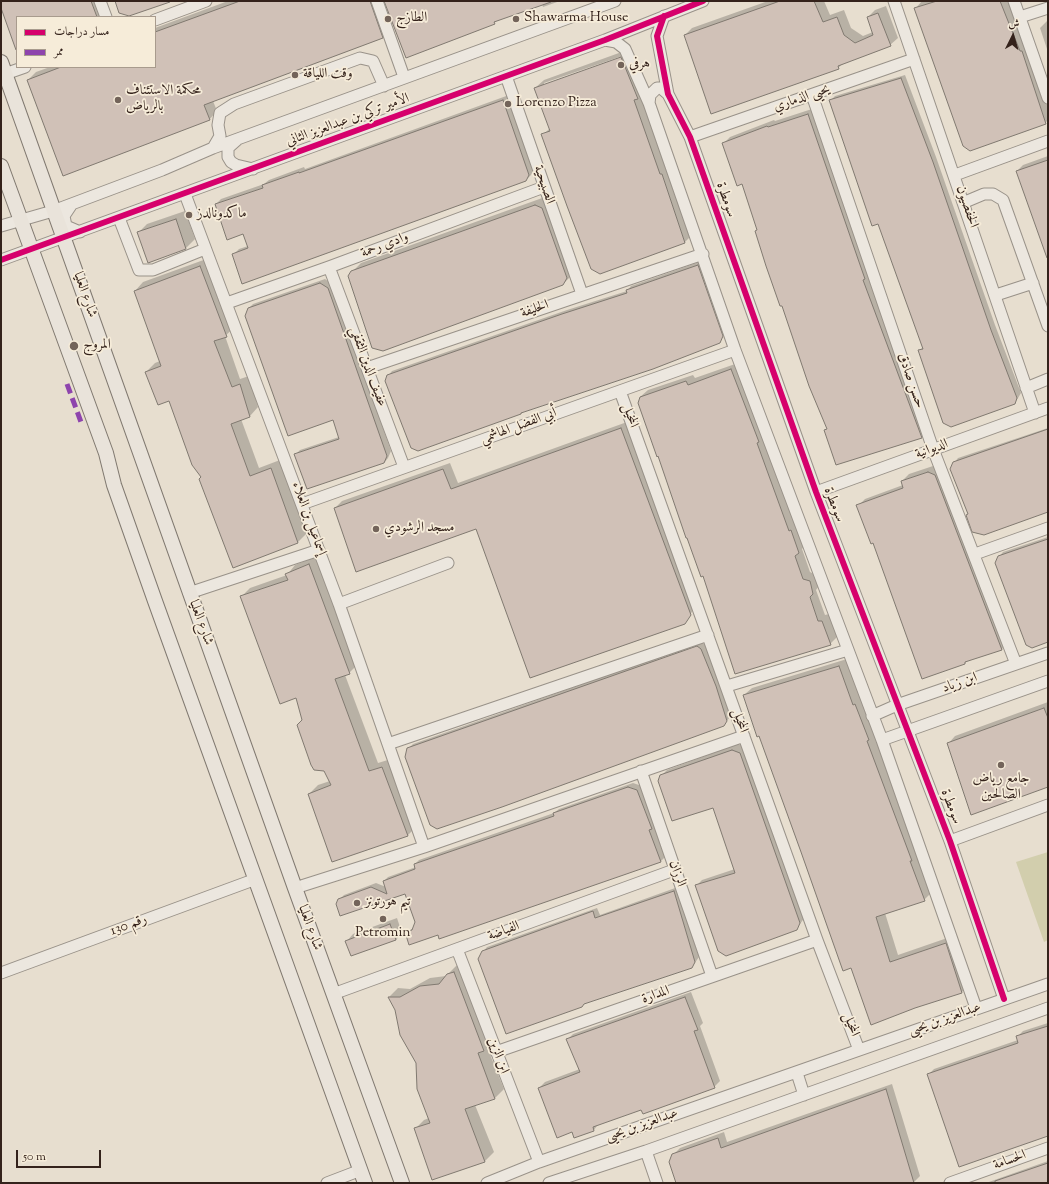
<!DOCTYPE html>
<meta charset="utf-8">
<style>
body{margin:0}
#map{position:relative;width:1049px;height:1184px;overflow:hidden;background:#e7decf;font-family:"Sorts Mill Goudy",Amiri,serif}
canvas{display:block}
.frame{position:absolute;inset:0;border:2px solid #34221b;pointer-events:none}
.legend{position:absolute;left:16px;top:16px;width:140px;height:52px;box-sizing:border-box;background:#f6ecd9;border:1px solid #a89b8d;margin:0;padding:5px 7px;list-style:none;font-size:12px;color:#34221b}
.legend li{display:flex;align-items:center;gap:8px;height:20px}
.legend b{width:20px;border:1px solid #a89b8d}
.north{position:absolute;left:993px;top:16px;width:40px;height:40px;-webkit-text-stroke:3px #f6ecd9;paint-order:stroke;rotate:5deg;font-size:11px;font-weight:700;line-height:16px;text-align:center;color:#34221b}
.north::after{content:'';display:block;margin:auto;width:14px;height:18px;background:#34221b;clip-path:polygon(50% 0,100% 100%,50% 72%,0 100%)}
.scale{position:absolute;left:16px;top:1150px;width:85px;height:18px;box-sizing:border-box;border:2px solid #34221b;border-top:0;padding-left:5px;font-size:12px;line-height:14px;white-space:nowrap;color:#34221b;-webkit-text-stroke:3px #f6ecd9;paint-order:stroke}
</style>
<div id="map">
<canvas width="1049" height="1184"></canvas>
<div class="frame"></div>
<ul class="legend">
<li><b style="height:5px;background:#d6006c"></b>مسار دراجات</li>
<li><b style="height:5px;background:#8e44ad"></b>ممر</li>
</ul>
<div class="north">ش</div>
<div class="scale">50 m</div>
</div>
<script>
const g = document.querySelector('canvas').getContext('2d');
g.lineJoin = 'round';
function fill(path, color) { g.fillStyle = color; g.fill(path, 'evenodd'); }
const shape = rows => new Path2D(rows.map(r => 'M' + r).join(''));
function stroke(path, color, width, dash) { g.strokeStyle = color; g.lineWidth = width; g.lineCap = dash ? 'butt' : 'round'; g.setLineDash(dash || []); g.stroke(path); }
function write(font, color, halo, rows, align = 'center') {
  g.font = font + ' "Sorts Mill Goudy",Amiri,serif'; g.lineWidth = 3.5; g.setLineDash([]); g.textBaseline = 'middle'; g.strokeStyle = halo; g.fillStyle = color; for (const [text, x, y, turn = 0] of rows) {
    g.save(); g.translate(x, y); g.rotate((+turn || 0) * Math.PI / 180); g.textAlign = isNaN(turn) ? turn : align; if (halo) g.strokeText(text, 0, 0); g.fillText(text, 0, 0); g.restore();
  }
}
fill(shape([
 [1048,852,1048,940,1044,942,1016,862]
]), '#d2cead');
fill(shape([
 [1,1,103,1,105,17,17,17,17,51,1,7],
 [228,1,380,1,390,29,382,38,213,101,217,111,209,120,28,80,36,72,50,67,155,67,155,28],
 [386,1,560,1,543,7,542,4,498,20,494,23],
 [768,1,824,1,830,15,844,10,851,28,863,36,873,32,868,17,875,10,886,6,898,38,890,45,845,62,838,68,685,35,692,28],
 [922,1,1010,1,1048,98,1048,121,970,149,915,9],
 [1047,21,1048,21,1048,52,1040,28],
 [630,49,693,234,685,242,543,135,550,128,535,88,544,80],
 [625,55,626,57,544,85,544,83],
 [905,75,936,157,995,325,1021,393,1015,403,919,351,924,346,878,222,830,101,835,96],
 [509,95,534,169,531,175,525,181,233,255,239,249,248,246,243,233,216,204,221,199,264,184,269,180,304,167,305,169],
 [815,108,928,430,921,437,826,430,828,428,743,183,723,144,730,137,774,120,775,121],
 [1048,156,1048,258,1017,171,1023,165],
 [545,197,572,275,563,284,352,272,361,263],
 [185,211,195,239,186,248,138,233,147,224],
 [209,258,235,327,225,336,240,379,249,376,258,407,250,416,241,419,259,468,280,460,306,534,297,543,202,477,169,399,146,372,155,363,160,361,135,291,143,282],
 [702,261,727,332,723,339,726,332,724,331,720,342,523,411,521,414,388,376,392,371,567,310,627,291,631,286],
 [325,279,332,284,391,451,388,458,384,463,296,454,300,450,339,437,333,419,248,309,253,304],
 [738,363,806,545,802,549,810,572,816,575,819,586,816,590,825,615,829,614,837,637,830,644,719,618,640,397,648,390,693,375,695,378],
 [627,422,698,607,691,617,695,611,693,610,685,623,477,528,335,508,342,501,450,463,458,483],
 [1048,428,1048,511,969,514,954,463,958,458],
 [936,465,1008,643,1001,650,967,660,965,663,874,542,858,506,865,499,903,485,902,481,909,474],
 [1048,537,1048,641,999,557,1003,552],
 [318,556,358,664,349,673,345,675,378,763,391,759,417,826,408,835,333,860,309,794,318,785,330,781,303,720,297,697,241,597,250,588,287,575,295,565],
 [702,642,705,645,731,716,725,723,408,749,413,744],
 [847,659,932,892,924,900,885,913,898,955,953,936,970,984,962,992,914,1007,852,967,744,695,752,688],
 [1048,702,1048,785,948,744,955,736],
 [738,744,746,747,806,916,796,929,696,886,702,880,735,869,713,806,661,776,667,770],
 [633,783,642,786,656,824,654,826,665,857,660,862,438,934,406,933,415,927,416,922,405,893,339,900,344,895,376,883,386,887,384,881,388,877,416,867,415,864,419,860,554,813,559,809],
 [678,887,699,957,692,967,483,952,487,947,597,908,600,915],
 [397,918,402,933,396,940,352,955,347,941,353,934],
 [463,963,493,1041,487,1047,504,1089,495,1098,475,1105,494,1152,485,1161,433,1179,415,1129,424,1120,429,1118,417,1063,396,1009,389,997,398,988,410,989,430,978,446,976,457,965],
 [691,992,703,1023,700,1026,720,1081,714,1087,641,1108,599,1123,594,1130,574,1136,573,1131,539,1088,545,1082,580,1069,568,1039,573,1034],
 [1048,1023,1048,1136,928,1075,934,1069,1018,1040,1017,1037,1023,1031],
 [892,1084,920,1176,914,1182,677,1183,673,1155,680,1148,724,1132,727,1142],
 [1048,1161,1048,1183,986,1183]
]), '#0003');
const building = shape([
 [1,1,91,1,97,17,17,17,17,50,16,50,1,8,1,1],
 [115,1,170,1,170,2,129,16,119,13,115,1],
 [240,1,370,1,383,38,204,105,210,120,63,176,27,80,61,67,155,67,155,32,240,1],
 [384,1,551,1,551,2,494,22,495,24,406,58,384,1],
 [780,1,814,1,823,22,837,17,844,35,855,43,873,35,867,17,878,13,891,46,838,66,839,69,711,114,684,35,780,1],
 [937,1,1000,1,1020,51,1022,51,1046,124,970,151,963,146,914,8,937,1],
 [621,57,638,99,634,100,660,174,662,174,685,243,600,274,591,269,567,206,541,134,550,131,534,88,621,57],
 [901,78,933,162,991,330,1017,398,1015,404,951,427,943,423,918,350,923,349,878,224,872,226,829,100,901,78],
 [503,100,529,175,526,181,242,284,232,254,248,248,243,234,227,240,215,204,263,188,262,185,299,172,299,173,503,100],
 [808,114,858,259,865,279,863,280,922,438,836,465,824,430,827,429,809,386,782,306,780,306,766,266,755,231,757,230,742,184,737,186,722,143,767,126,768,127,808,114],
 [1048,160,1048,257,1047,258,1016,171,1048,160],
 [535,205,542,208,567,278,563,285,383,351,372,348,348,276,351,271,535,205],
 [176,219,186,249,148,263,137,232,176,219],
 [698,265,723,336,720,343,653,369,521,413,521,414,418,451,411,448,385,381,387,375,562,314,627,293,626,290,698,265],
 [200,266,227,337,214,341,232,387,240,384,250,417,231,424,250,476,271,468,298,543,233,568,199,479,201,477,192,465,169,401,158,405,145,372,161,366,134,291,200,266],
 [320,283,328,288,387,456,384,463,307,489,294,454,339,439,333,420,288,436,245,316,248,308,320,283],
 [731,369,759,442,757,443,789,531,791,530,799,553,795,556,803,579,810,581,811,585,813,594,810,597,818,621,822,621,831,645,735,674,703,576,701,577,687,538,686,538,658,456,657,457,638,403,640,397,686,381,688,385,731,369],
 [621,428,691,615,685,624,530,678,476,529,356,572,334,508,443,469,451,489,621,428],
 [1048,429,1048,512,984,535,972,532,966,515,968,514,950,469,953,462,1048,429],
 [928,472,935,475,1002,650,965,662,965,664,922,679,873,543,871,544,856,505,903,488,901,481,928,472],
 [1048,539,1048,642,1032,648,1026,645,995,563,998,556,1048,539],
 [309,564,350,674,335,679,369,771,382,767,408,836,332,862,308,794,331,785,324,771,314,770,311,765,297,725,302,720,296,698,280,704,240,596,288,580,285,574,309,564],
 [697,646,701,649,716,686,727,721,724,726,502,807,437,829,430,825,405,757,407,748,697,646],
 [839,666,853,705,855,704,869,740,867,741,912,861,910,861,925,901,876,917,890,962,946,943,962,993,915,1008,871,1025,851,968,843,971,801,852,759,736,757,737,743,695,839,666],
 [1044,708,1048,718,1048,787,971,815,947,743,1044,708],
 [732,750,740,753,800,923,797,930,726,956,718,951,695,885,735,873,713,808,672,821,658,781,660,775,732,750],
 [628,787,637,790,652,829,649,830,661,862,439,939,438,935,409,945,405,932,412,930,415,922,405,894,340,916,336,904,338,899,371,887,387,894,383,881,415,869,414,864,554,816,553,813,628,787],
 [674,891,695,962,692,968,584,1004,582,1007,506,1034,478,959,482,951,593,911,595,918,674,891],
 [390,924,396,940,351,956,345,941,390,924],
 [454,972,484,1051,478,1053,495,1099,465,1109,485,1162,432,1180,414,1128,430,1123,417,1089,416,1063,400,1035,395,1010,388,997,400,997,420,986,439,984,447,974,454,972],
 [685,997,698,1030,694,1031,715,1088,643,1114,641,1110,593,1127,594,1131,574,1138,572,1132,557,1138,538,1088,580,1072,566,1039,685,997],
 [1048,1026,1048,1136,959,1167,927,1074,1018,1043,1016,1036,1048,1026],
 [886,1089,914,1183,676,1183,669,1162,672,1154,718,1138,721,1148,886,1089],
 [1048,1163,1048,1183,995,1183,995,1181,1048,1163]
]);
fill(building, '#d0c1b7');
stroke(building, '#807970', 1);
const minor = shape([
 [100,1,106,17],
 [377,1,404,77],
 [894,1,1035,413],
 [1014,1,1048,98],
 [664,16,657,36,668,94,690,137,816,492,950,841,1004,999],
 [1020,17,1048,8],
 [155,20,206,1],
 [605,40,616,42,625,49,649,103,735,350,882,740,976,1008],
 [5,74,25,67],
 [506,76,582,294],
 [812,95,933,449,1016,664],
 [649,103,650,95,657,88,661,88,668,94],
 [690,137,914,59],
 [237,140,228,148,228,157,231,162,236,165,253,169],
 [213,148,220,136,218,125,220,113,234,104,360,58,373,61,384,86],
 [955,175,1048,141],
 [185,194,339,604,424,847],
 [965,202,984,194,993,194,1003,200,1048,326],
 [72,204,64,216,66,226,80,232],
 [119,218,139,270,153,270,205,249],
 [1,226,53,211,162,170,213,148,615,1],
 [1,260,605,40,703,1],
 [329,267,404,467],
 [996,295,1033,283],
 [227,303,329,267,544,187],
 [367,368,703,254],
 [1026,388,1048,379],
 [620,391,817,940,859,1050],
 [816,492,1048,408],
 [302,504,735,350],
 [975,554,1048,528],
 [189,593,319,550],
 [339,604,448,563],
 [727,686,848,650],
 [872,716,897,705,1048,653],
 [882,740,1048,681],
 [388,744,708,635],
 [641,771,712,976],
 [950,841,1048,805],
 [295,888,424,847,744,736],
 [457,949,539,1162],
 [1,973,256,879],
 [333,994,674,870],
 [496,1052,817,940],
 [797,1073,804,1095],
 [646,1151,657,1183],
 [327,1183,361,1170],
 [487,1183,539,1162,1048,984],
 [549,1183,646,1151,1048,1008],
 [950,1183,1048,1148]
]);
const major = shape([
 [1,62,295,888,402,1183],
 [1,166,106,453,114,485,155,601,365,1183]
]);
stroke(minor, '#999289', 13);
stroke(major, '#807970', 16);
stroke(minor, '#ece7df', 11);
stroke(major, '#e9e3da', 14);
stroke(shape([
 [67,384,81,422]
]), '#8e44ad', 5, [10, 5]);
stroke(shape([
 [664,16,657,36,668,94,690,137,816,492,950,841,1004,999],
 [1,260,605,40,703,1]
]), '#d6006c', 6);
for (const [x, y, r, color] of [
 [388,19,4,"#73645a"],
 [516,19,4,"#73645a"],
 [621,65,4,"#73645a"],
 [295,75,4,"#73645a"],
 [118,100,4,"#73645a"],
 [508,104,4,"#73645a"],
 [189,215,4,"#73645a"],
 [74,346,5,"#73645a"],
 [376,529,4,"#73645a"],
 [1001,765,4,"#73645a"],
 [357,903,4,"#73645a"],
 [383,919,4,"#73645a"]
]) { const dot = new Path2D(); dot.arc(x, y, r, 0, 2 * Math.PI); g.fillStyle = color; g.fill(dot); stroke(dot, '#f6ecd9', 1.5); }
write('14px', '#34221b', '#f6ecd9', [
 ["الطازج",396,19],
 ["Shawarma House",524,19],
 ["هرفي",629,65],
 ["وقت اللياقة",303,75],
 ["محكمة الاستئناف",126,92],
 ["بالرياض",126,108],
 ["Lorenzo Pizza",516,104],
 ["ماكدونالدز",197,215],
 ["المروج",83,346],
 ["مسجد الرشودي",384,529],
 ["جامع رياض",1001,780,"center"],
 ["الصالحين",1001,796,"center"],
 ["تيم هورتونز",365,903],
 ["Petromin",383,934,"center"]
], 'left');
write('14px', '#34221b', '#f6ecd9', [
 ["يحيى الذماري",802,99,-19],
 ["الأمير تركي بن عبدالعزيز الثاني",348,121,-20],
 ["الصبيحية",543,185,71],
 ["سومطرة",725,200,71],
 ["الحفصيون",966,207,71],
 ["وادي رحمة",385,246,-21],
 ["شارع العليا",84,295,71],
 ["الحليفة",535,310,-19],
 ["عفيف الدين الثقفي",367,367,70],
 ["حسن صادق",910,381,71],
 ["المخيل",629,416,70],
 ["أبي الفضل الهاشمي",519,427,-20],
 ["الديوانية",932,450,-20],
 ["سومطرة",833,505,69],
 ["إسماعيل بن العلاء",308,519,70],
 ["شارع العليا",200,623,70],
 ["ابن زياد",960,684,-19],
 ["المخيل",739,721,71],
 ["سومطرة",950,807,69],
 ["الرزان",676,874,71],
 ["رقم 130",129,926,-20],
 ["شارع العليا",309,928,70],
 ["الفياضة",504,932,-20],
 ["المدارة",656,996,-19],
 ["عبدالعزيز بن يحيى",945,1020,-19],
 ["المخيل",850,1025,69],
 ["ابن الزين",497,1056,69],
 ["عبدالعزيز بن يحيى",642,1126,-19],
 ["الحسامة",1010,1161,-20]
]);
</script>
